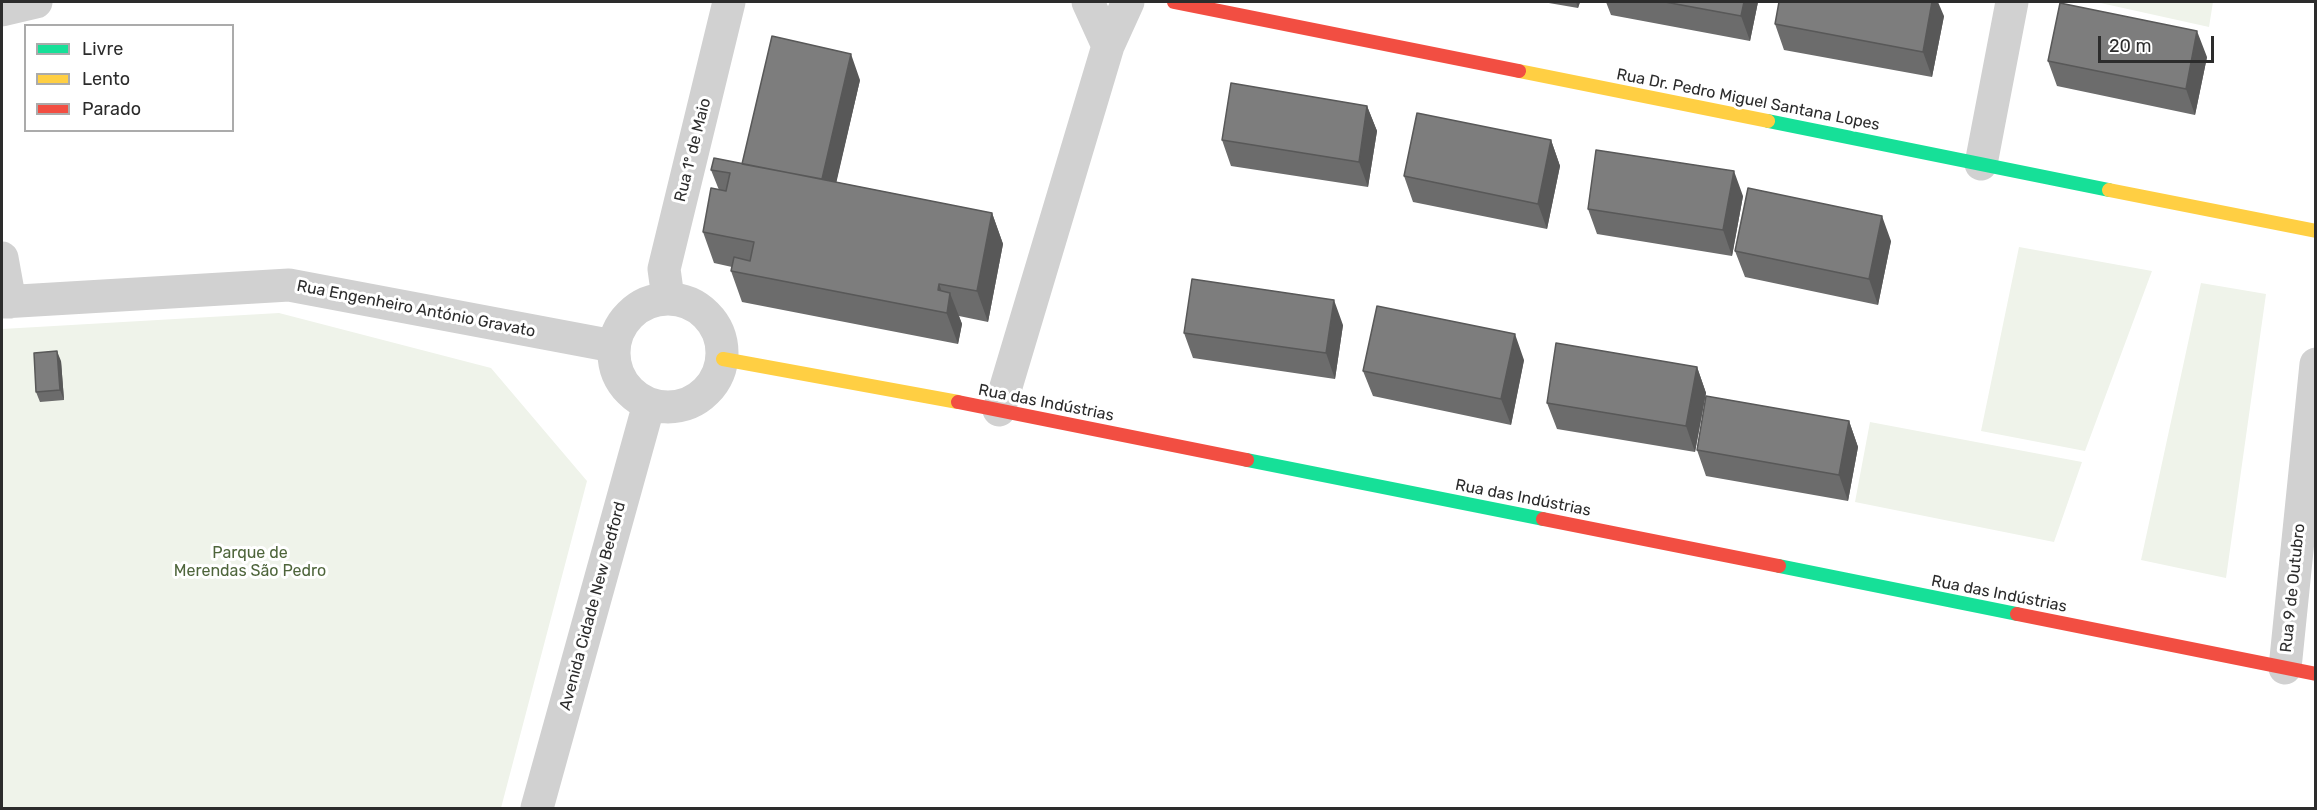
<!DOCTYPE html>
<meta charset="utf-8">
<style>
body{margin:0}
#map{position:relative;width:2317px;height:810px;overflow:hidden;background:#fff;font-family:Rubik,sans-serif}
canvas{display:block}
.frame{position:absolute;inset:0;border:3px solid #2c2c2c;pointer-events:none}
.legend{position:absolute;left:24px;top:24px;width:210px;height:108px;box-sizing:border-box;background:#fff;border:2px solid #ababab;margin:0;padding:8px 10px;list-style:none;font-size:18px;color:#2c2c2c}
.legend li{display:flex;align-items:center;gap:12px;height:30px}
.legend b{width:30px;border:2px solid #ababab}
.scale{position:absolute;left:2098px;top:36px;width:116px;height:27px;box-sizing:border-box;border:3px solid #2c2c2c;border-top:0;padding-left:8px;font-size:18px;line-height:21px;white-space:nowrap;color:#2c2c2c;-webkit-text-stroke:4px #fff;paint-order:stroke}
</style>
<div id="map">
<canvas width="2317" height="810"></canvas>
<div class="frame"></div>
<ul class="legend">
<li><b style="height:8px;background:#16e098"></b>Livre</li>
<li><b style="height:8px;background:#ffcf43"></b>Lento</li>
<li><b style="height:8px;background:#f24e42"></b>Parado</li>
</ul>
<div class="scale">20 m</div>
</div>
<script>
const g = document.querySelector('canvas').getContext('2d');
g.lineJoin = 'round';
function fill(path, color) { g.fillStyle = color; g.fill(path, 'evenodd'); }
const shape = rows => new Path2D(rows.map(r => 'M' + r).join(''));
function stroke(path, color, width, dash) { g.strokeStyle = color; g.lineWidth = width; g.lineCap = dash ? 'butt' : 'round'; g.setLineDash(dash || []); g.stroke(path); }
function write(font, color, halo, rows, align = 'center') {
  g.font = font + ' Rubik,sans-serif'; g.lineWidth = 6; g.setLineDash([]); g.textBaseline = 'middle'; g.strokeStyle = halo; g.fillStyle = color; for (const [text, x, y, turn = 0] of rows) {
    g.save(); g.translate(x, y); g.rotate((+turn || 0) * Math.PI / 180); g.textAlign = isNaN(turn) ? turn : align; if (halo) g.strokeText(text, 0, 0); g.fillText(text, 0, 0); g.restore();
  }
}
fill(shape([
 [2096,2,2213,2,2209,27],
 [2019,247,2152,271,2085,451,1981,431],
 [2201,283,2266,294,2226,578,2141,560],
 [279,313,491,368,587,481,501,808,2,808,2,329],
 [1870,422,2082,462,2054,542,1855,502]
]), '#eff3ea');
stroke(shape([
 [1088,2,1108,46],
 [2,10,36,2],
 [1981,164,2012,2],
 [2,258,10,302],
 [668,298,664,269,729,2],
 '614 353a54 54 0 1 1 108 0a54 54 0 1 1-108 0Z',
 [2,302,289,285,613,346],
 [999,410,1108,46,1128,2],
 [2285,668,2316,364],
 [537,808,649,404]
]), '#d1d1d1', 33);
stroke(shape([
 [1768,121,2109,190],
 [1247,460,1543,519],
 [1779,566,2017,614]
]), '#16e098', 14);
stroke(shape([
 [1519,71,1768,121],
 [2109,190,2316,231],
 [723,359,958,402]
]), '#ffcf43', 14);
stroke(shape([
 [1174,2,1519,71],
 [958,402,1247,460],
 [1543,519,1779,566],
 [2017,614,2316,674]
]), '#f24e42', 14);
fill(shape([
 [1543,2,1580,2,1578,8],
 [1606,2,1758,2,1750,41,1611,15],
 [1944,16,1932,77,1784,50,1775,24],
 [2207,57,2195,115,2057,86,2048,61],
 [860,80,836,182,992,213,1003,244,988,322,959,316,962,324,958,344,742,302,731,271,732,267,714,263,703,232,719,190,711,170,742,164],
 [1367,106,1377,131,1368,187,1231,166,1222,140],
 [1551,140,1560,166,1547,229,1413,202,1404,176],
 [1743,196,1732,256,1597,234,1588,209],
 [1891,241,1878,305,1745,277,1735,251],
 [1343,325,1335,379,1193,358,1184,333],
 [1524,360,1511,425,1373,396,1363,371],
 [61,361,64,400,40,402,36,392],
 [1697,367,1706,393,1695,452,1557,429,1547,403],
 [1849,421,1858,447,1848,501,1706,476,1697,450]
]), '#6c6c6c');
fill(shape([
 [1576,2,1580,2,1578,8],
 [1744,2,1758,2,1750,41,1741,16],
 [1932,2,1938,2,1944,16,1932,77,1923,52],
 [2197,31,2207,57,2195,115,2186,89],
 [851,54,860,80,830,210,821,184],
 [1367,106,1377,131,1368,187,1359,162],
 [1551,140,1560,166,1547,229,1538,204],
 [1734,171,1743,196,1732,256,1723,230],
 [992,213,1003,244,988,322,977,291],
 [1882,216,1891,241,1878,305,1869,279],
 [939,284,948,307,950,293,962,324,958,344,938,290],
 [1334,300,1343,325,1335,379,1326,353],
 [1515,334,1524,360,1511,425,1501,399],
 [57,351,61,361,64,400,60,390],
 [1697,367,1706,393,1695,452,1686,426],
 [1849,421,1858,447,1848,501,1839,475]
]), '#585858');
const building = shape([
 [1665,2,1744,2,1741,16,1665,2],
 [1779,2,1932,2,1923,52,1775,24,1779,2],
 [2060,3,2197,31,2186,89,2048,61,2060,3],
 [772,36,851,54,822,179,742,164,772,36],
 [1231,83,1367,106,1359,162,1222,140,1231,83],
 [1417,113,1551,140,1538,204,1404,176,1417,113],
 [1596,150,1734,171,1723,230,1588,209,1596,150],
 [714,158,992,213,977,291,939,284,938,290,950,293,947,313,731,271,734,257,750,261,754,242,703,232,711,188,726,191,730,173,711,170,714,158],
 [1748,188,1882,216,1869,279,1735,251,1748,188],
 [1192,279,1334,300,1326,353,1184,333,1192,279],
 [1377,306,1515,334,1501,399,1363,371,1377,306],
 [1556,343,1697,367,1686,426,1547,403,1556,343],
 [57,351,60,390,36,392,34,353,57,351],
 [1706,396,1849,421,1839,475,1697,450,1706,396]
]);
fill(building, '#7d7d7d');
stroke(building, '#585858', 1.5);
write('16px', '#2c2c2c', '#fff', [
 ["Rua Dr. Pedro Miguel Santana Lopes",1748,100,11],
 ["Rua 1º de Maio",693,150,-76],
 ["Rua Engenheiro António Gravato",416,309,11],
 ["Rua das Indústrias",1046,403,11],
 ["Rua das Indústrias",1523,498,11],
 ["Rua 9 de Outubro",2293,588,-84],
 ["Rua das Indústrias",1999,594,11],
 ["Avenida Cidade New Bedford",593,606,-75]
]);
write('16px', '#4e653b', '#fff', [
 ["Parque de",250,553],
 ["Merendas São Pedro",250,571]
]);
</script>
